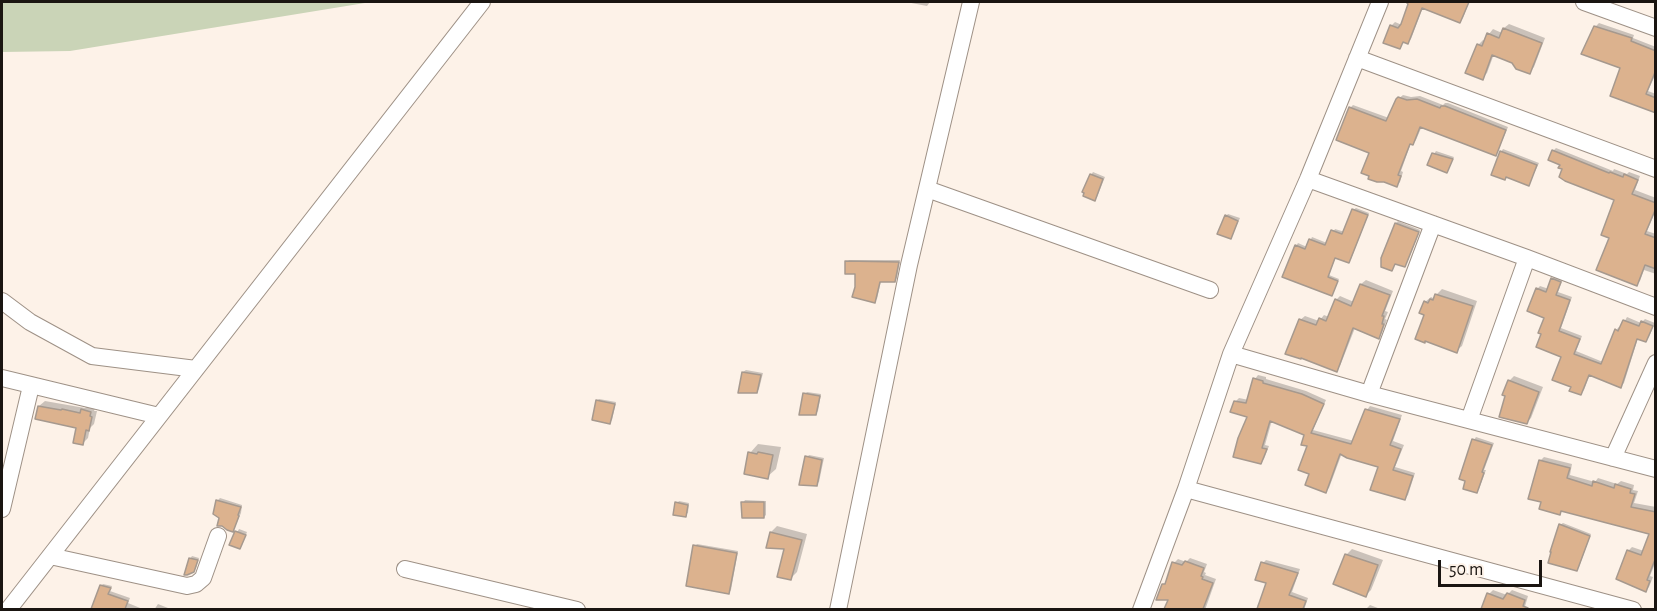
<!DOCTYPE html>
<style>
body{margin:0}
#map{position:relative;width:1657px;height:611px;overflow:hidden;background:#fdf2e8;font-family:"Alegreya Sans",sans-serif}
canvas{display:block}
.frame{position:absolute;inset:0;border:3px solid #1a1511;pointer-events:none}
.scale{position:absolute;left:1438px;top:560px;width:104px;height:27px;box-sizing:border-box;border:3px solid #1a1511;border-top:0;padding-left:8px;font-size:18px;line-height:21px;white-space:nowrap;color:#1a1511;-webkit-text-stroke:4px #fdf2e8;paint-order:stroke}
</style>
<div id="map">
<canvas width="1657" height="611"></canvas>
<div class="frame"></div>
<div class="scale">50 m</div>
</div>
<script>
const g = document.querySelector('canvas').getContext('2d');
g.lineJoin = 'round';
function fill(path, color) { g.fillStyle = color; g.fill(path, 'evenodd'); }
const shape = rows => new Path2D(rows.map(r => 'M' + r).join(''));
function stroke(path, color, width, dash) { g.strokeStyle = color; g.lineWidth = width; g.lineCap = dash ? 'butt' : 'round'; g.setLineDash(dash || []); g.stroke(path); }
fill(shape([
 [2,2,371,2,70,51,2,52]
]), '#cad4b7');
fill(shape([
 [906,2,930,2,927,6],
 [1408,2,1469,2,1463,18,1460,21,1423,7,1411,39,1408,42,1404,41,1399,47,1391,26,1395,22,1402,25,1410,3],
 [1599,23,1634,35,1633,38,1656,47,1656,73,1648,91,1656,94,1656,112,1622,67,1583,53,1596,26],
 [1509,24,1545,38,1534,67,1529,72,1513,62,1494,54,1487,73,1482,78,1478,45,1483,40,1486,41,1489,34,1493,29,1502,33,1504,28],
 [1403,95,1411,97,1420,96,1443,105,1445,103,1448,103,1508,127,1498,151,1495,154,1422,126,1416,140,1413,144,1411,143,1401,171,1403,172,1400,182,1397,185,1371,152,1350,108,1353,105,1389,118,1397,100],
 [1556,148,1613,171,1614,169,1627,174,1629,172,1640,176,1635,190,1656,198,1656,210,1647,231,1656,234,1656,274,1644,270,1640,281,1636,284,1611,237,1616,199,1563,169,1553,151],
 [1503,149,1539,163,1529,184,1507,176,1504,179,1501,152],
 [1436,151,1454,157,1447,171,1434,154],
 [1093,172,1105,177,1097,197,1095,200,1091,175],
 [1356,208,1369,213,1351,259,1349,261,1336,256,1329,275,1339,279,1332,294,1296,246,1298,243,1307,247,1312,237,1327,243,1335,229,1345,232,1353,210],
 [1228,214,1240,218,1231,238,1226,216],
 [1398,221,1420,230,1407,263,1405,265,1396,263,1392,269,1396,223],
 [849,260,900,260,897,278,894,281,881,281,877,299,874,301,856,272,847,262],
 [1555,276,1563,279,1558,292,1572,297,1561,328,1582,336,1576,351,1603,362,1616,330,1619,327,1621,328,1627,317,1641,323,1645,319,1655,323,1649,337,1646,340,1638,338,1624,383,1621,386,1590,374,1584,390,1581,393,1573,386,1563,356,1546,317,1537,289,1540,286,1549,289,1552,279],
 [1366,280,1393,291,1385,311,1388,312,1385,319,1387,320,1382,333,1378,337,1355,328,1340,366,1336,370,1300,320,1305,316,1319,321,1324,315,1329,317,1336,300,1340,296,1354,302,1361,284],
 [1442,289,1477,301,1462,346,1456,351,1426,314,1425,302,1431,297,1433,298],
 [746,370,763,373,759,389,757,392,743,372],
 [1258,375,1266,377,1266,379,1306,391,1326,400,1313,430,1354,441,1367,410,1370,406,1402,415,1393,441,1404,445,1395,467,1415,473,1408,495,1405,498,1380,466,1342,453,1329,488,1325,491,1311,473,1309,445,1305,434,1272,420,1265,445,1269,446,1264,459,1261,462,1250,416,1235,402,1239,398,1249,400,1255,379],
 [1514,376,1543,387,1531,418,1526,423,1509,381],
 [807,392,821,394,818,411,816,413,805,394],
 [599,399,616,402,612,420,610,422,597,401],
 [45,401,85,408,88,405,96,407,94,411,97,411,94,424,90,428,88,438,82,444,78,427,39,406],
 [1476,437,1494,443,1484,470,1486,470,1479,489,1477,492,1474,440],
 [758,444,781,447,776,469,767,477,750,453],
 [809,455,824,458,819,482,816,484,807,457],
 [1544,457,1572,464,1570,475,1595,482,1598,478,1617,484,1621,481,1634,485,1633,490,1638,491,1634,503,1656,507,1656,561,1650,576,1653,577,1649,587,1645,591,1628,551,1632,547,1644,551,1651,533,1563,510,1560,514,1543,501,1540,461],
 [220,498,242,505,241,513,233,531,221,517,215,514,218,500],
 [745,500,766,501,766,515,764,517,743,503],
 [679,501,689,503,688,513,685,515,677,503],
 [1563,523,1591,534,1579,567,1577,570,1560,525],
 [777,526,807,534,797,572,791,578,786,548,771,532],
 [239,529,247,532,242,545,231,544],
 [697,544,738,551,731,590,729,593,695,546],
 [1352,549,1383,560,1371,590,1366,595,1346,555],
 [192,556,199,558,196,568,193,571,190,559],
 [1190,558,1207,564,1204,572,1206,573,1205,575,1216,579,1205,610,1173,610,1167,607,1170,598,1163,585,1168,581,1174,563,1178,559,1186,562],
 [1266,560,1300,569,1292,592,1308,598,1304,610,1256,610,1258,604,1262,600,1268,582,1263,563],
 [103,584,112,586,110,591,130,598,128,603,145,610,92,610,101,586],
 [1493,590,1507,595,1512,590,1528,596,1524,610,1483,610,1489,594],
 [158,604,168,608,167,610,154,610],
 [1370,605,1383,610,1365,610]
]), '#0003');
const building = shape([
 [1406,2,1469,2,1460,23,1422,8,1408,44,1403,42,1400,49,1383,43,1390,25,1398,28,1401,24,1408,4,1406,2],
 [1594,26,1632,38,1631,41,1656,51,1656,70,1646,94,1656,98,1656,113,1610,96,1620,68,1581,54,1594,26],
 [1503,28,1542,43,1530,74,1516,69,1512,63,1492,55,1483,80,1465,73,1477,44,1482,46,1487,33,1499,38,1503,28],
 [1398,97,1407,100,1417,99,1440,108,1441,106,1445,106,1506,130,1496,156,1420,127,1413,145,1410,144,1398,175,1401,176,1397,187,1384,182,1377,182,1368,179,1369,176,1361,173,1369,153,1336,140,1349,107,1386,121,1396,99,1398,97],
 [1552,150,1609,173,1610,172,1623,177,1624,174,1638,180,1632,194,1656,203,1656,208,1645,234,1656,238,1656,269,1645,265,1637,286,1596,270,1609,238,1601,235,1614,200,1565,181,1559,177,1562,169,1558,168,1560,165,1548,160,1552,150],
 [1500,151,1537,165,1529,186,1506,177,1505,180,1491,175,1500,151],
 [1432,153,1453,159,1447,173,1427,165,1432,153],
 [1090,174,1103,179,1095,201,1083,196,1084,193,1082,192,1090,174],
 [1352,209,1368,215,1349,263,1335,258,1328,277,1338,281,1332,296,1282,277,1295,245,1305,249,1309,239,1325,245,1331,230,1342,234,1352,209],
 [1225,215,1238,221,1231,239,1217,234,1225,215],
 [1395,223,1419,232,1405,267,1395,264,1392,271,1381,267,1381,258,1395,223],
 [845,261,899,262,895,282,880,282,875,303,852,297,855,287,855,274,845,274,845,261],
 [1551,278,1561,282,1556,295,1570,300,1559,331,1580,339,1574,354,1601,364,1615,329,1618,331,1623,320,1639,326,1641,321,1653,326,1646,342,1637,339,1621,388,1589,375,1581,395,1569,391,1571,387,1552,380,1561,357,1536,347,1541,334,1538,333,1544,318,1527,311,1536,288,1546,292,1551,278],
 [1360,284,1390,295,1382,316,1384,316,1382,324,1384,324,1379,339,1353,328,1337,372,1301,358,1301,359,1285,354,1299,319,1316,325,1319,318,1326,321,1335,299,1351,306,1360,284],
 [1435,294,1473,306,1457,353,1425,341,1425,343,1415,339,1424,315,1419,313,1424,301,1428,303,1430,299,1433,300,1435,294],
 [742,372,761,375,757,393,738,393,742,372],
 [1253,378,1263,381,1263,383,1302,394,1324,404,1311,433,1351,444,1365,409,1400,419,1390,445,1401,449,1393,470,1413,476,1405,500,1370,490,1378,467,1347,458,1340,454,1326,493,1305,485,1309,474,1298,470,1307,446,1301,445,1304,435,1270,421,1262,448,1267,449,1261,464,1233,457,1238,438,1247,417,1230,412,1234,401,1246,403,1253,378],
 [1508,380,1539,392,1527,424,1499,417,1505,396,1502,395,1508,380],
 [803,393,820,396,816,415,799,415,803,393],
 [596,400,615,404,610,424,592,420,596,400],
 [38,406,61,410,62,409,80,413,81,409,91,412,90,416,92,417,89,431,86,430,83,445,73,443,76,428,35,419,38,406],
 [1472,439,1492,445,1482,472,1484,473,1477,493,1463,489,1465,481,1459,479,1472,439],
 [748,452,757,454,758,452,773,455,768,479,744,474,748,452],
 [805,456,822,460,817,486,799,485,805,456],
 [1539,460,1570,468,1567,478,1592,486,1593,481,1614,488,1615,484,1631,489,1630,493,1635,494,1631,507,1656,512,1656,557,1647,580,1650,581,1646,592,1616,579,1627,550,1641,555,1649,534,1561,511,1560,515,1539,509,1541,502,1528,499,1539,460],
 [216,500,241,507,238,515,239,516,233,532,227,530,222,526,217,526,219,518,213,514,216,500],
 [675,502,688,505,686,517,673,515,675,502],
 [741,502,764,502,764,518,742,518,741,502],
 [1559,524,1590,536,1577,571,1548,563,1551,552,1550,552,1559,524],
 [235,531,246,535,240,549,229,545,235,531],
 [770,532,802,540,791,580,777,577,784,549,766,548,770,532],
 [693,545,737,553,729,594,686,586,693,545],
 [1345,554,1378,565,1366,597,1333,584,1345,554],
 [189,558,198,560,194,572,187,575,184,575,189,558],
 [1185,561,1204,568,1201,576,1203,577,1202,579,1213,583,1203,609,1164,609,1168,600,1156,600,1162,584,1165,584,1172,562,1182,565,1185,561],
 [1261,562,1298,573,1289,595,1306,601,1303,609,1257,609,1266,583,1255,580,1261,562],
 [100,585,111,588,108,594,128,601,125,609,91,609,100,585],
 [1487,593,1503,599,1507,593,1525,600,1523,606,1528,608,1528,609,1481,609,1487,593]
]);
fill(building, '#dcb28e');
stroke(building, '#a6998e', 1.5);
const minor = shape([
 [1584,2,1656,28],
 [1357,58,1656,169],
 [1308,179,1527,258,1656,307],
 [927,189,1210,290],
 [2,301,30,322,92,356,196,369],
 [1231,354,1369,394,1656,469],
 [2,378,159,416],
 [1369,394,1433,224],
 [1469,420,1527,258],
 [1613,458,1656,363],
 [1186,489,1633,610],
 [2,509,31,386],
 [50,556,187,586,196,584,203,578,218,536],
 [405,569,577,610],
 [8,610,482,2],
 [838,610,909,265,971,2],
 [1141,610,1186,489,1231,354,1308,179,1380,2]
]);
stroke(minor, '#9e9186', 18);
stroke(minor, '#fff', 16);
</script>
